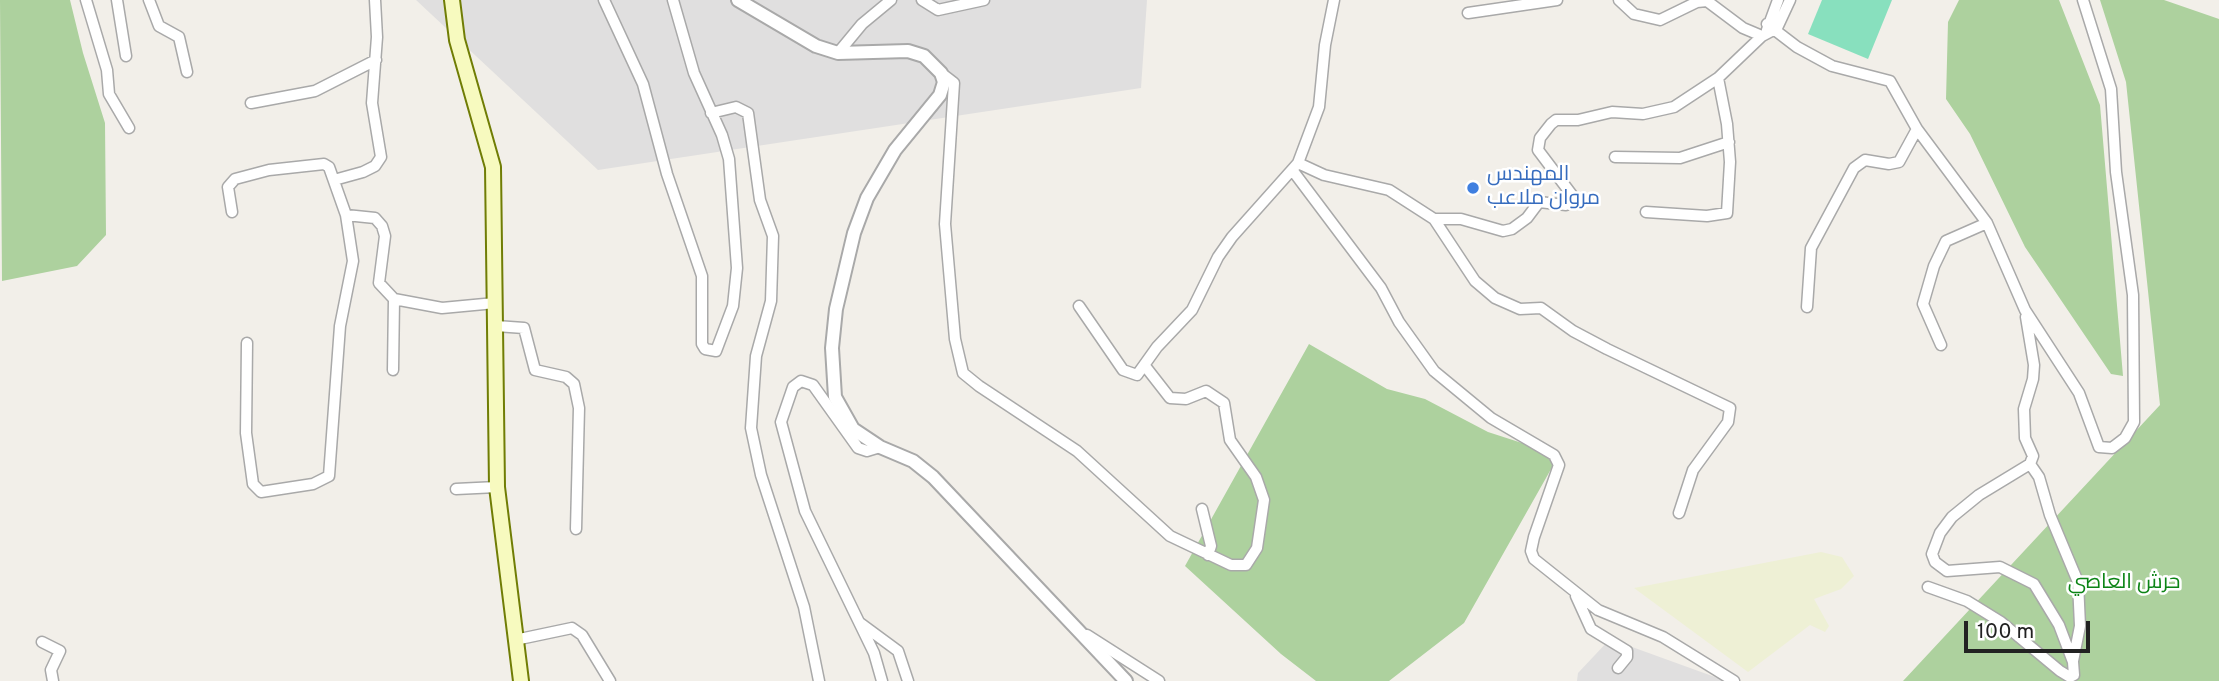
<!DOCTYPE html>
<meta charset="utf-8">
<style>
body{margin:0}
#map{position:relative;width:2219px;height:681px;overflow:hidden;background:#f2efe9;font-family:Overpass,sans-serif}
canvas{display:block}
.scale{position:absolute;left:1964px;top:621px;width:126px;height:32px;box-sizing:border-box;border:4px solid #222;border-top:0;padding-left:9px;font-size:21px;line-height:24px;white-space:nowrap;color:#222;-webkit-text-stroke:5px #fff;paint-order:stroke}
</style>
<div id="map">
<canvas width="2219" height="681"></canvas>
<div class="scale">100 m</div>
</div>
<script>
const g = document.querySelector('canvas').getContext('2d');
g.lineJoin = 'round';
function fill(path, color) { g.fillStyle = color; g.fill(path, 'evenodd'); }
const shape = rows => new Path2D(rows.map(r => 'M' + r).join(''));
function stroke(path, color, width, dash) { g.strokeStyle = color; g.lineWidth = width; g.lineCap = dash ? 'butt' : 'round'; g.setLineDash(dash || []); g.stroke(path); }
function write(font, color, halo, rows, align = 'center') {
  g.font = font + ' Overpass,Cairo,sans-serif'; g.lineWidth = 5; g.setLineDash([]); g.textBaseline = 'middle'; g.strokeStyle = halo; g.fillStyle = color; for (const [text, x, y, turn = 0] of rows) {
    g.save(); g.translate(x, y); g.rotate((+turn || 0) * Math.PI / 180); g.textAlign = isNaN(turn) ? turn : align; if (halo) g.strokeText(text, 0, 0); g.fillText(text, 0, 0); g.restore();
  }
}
fill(shape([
 [416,0,1147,0,1141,88,598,170],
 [1610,639,1726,681,1577,681,1578,673]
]), '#e0dfdf');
fill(shape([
 [1821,552,1842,557,1854,576,1841,589,1814,599,1829,626,1825,632,1810,625,1748,672,1634,588]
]), '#eef0d5');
fill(shape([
 [0,0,70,0,83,53,105,123,106,235,77,266,2,281],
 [1959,0,2059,0,2100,105,2123,376,2111,374,2025,247,1970,134,1946,99,1948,22],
 [2100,0,2164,0,2219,19,2219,681,1903,681,2160,405,2126,82],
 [1309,344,1387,389,1425,399,1488,432,1559,455,1464,623,1389,681,1316,681,1281,654,1185,566]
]), '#add19e');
fill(shape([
 [1822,0,1892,0,1868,59,1808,34]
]), '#88e0be');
const minor = shape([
 [86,0,107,70,109,94,129,128],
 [117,0,126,56],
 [149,0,159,26,179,37,187,72],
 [604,0,643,84,667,174,702,276,702,344,705,349,716,351,733,306,737,268,729,159,722,135,694,73,673,0],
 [922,0,938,10,984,0],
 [1619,0,1634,14,1660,20,1697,2,1707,1,1743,28,1762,36],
 [1468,13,1557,0],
 [1767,24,1797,47,1832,66,1890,81,1917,129,1987,223,2025,310,2079,393,2099,447,2112,448,2125,438,2134,422,2133,295,2116,172,2111,89,2083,0],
 [1767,30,1778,0],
 [838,53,862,24,891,0],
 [941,73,954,83,945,224,955,339,963,373,979,386,1077,451,1170,536,1231,565,1246,565,1257,548,1264,500,1256,477,1230,440,1224,403,1206,391,1186,399,1170,398,1145,366],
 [251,103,315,91,376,60],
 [711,113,736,107,748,113,760,200,773,236,771,301,756,356,751,428,761,475,804,607,819,681],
 [1615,157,1680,158,1729,142],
 [1298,163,1324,175,1389,190,1434,219,1461,219,1503,231,1512,229,1527,218,1539,202,1566,205,1571,200,1572,195,1538,150,1540,138,1551,124,1556,120,1578,120,1612,112,1643,114,1674,107,1718,78,1762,36,1777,28,1790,0],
 [1293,171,1381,288,1399,322,1434,371,1491,418,1554,455,1559,465,1534,537,1531,551,1534,559,1598,610,1663,637,1734,681],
 [334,180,363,172,375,166,381,157,372,103,377,37,375,0],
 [232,212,228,187,235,179,269,170,324,164,329,167,346,215,375,218,382,226,385,236,379,283,394,299,442,308,495,303],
 [1646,212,1707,216,1727,213,1730,162,1727,124,1718,78],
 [1434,219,1475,281,1495,298,1520,309,1541,308,1573,331,1607,349,1730,408,1728,422,1693,470,1679,513],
 [1079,306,1123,370,1137,375,1157,347,1192,310,1218,257,1232,237,1298,163,1319,107,1325,45,1334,0],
 [1807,307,1811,248,1854,168,1865,160,1889,164,1899,162,1917,129],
 [496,326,524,328,535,370,566,377,574,384,579,408,576,529],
 [247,343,246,433,253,484,261,492,313,484,329,476,340,326,353,261,346,215],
 [1941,345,1923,304,1934,266,1946,241,1987,223],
 [393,370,394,299],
 [880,447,867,451,858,448,813,385,801,381,793,387,781,422,805,511,874,653,882,681],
 [2030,464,2039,477,2050,515,2078,582,2080,626,2073,661],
 [456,489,497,487],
 [1202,509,1211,546,1208,555],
 [1928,587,1967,601,2001,622,2060,671,2070,677,2074,675,2073,662,2059,625,2034,584,2000,567,1947,571,1935,562,1932,554,1940,533,1952,517,1979,495,2030,464,2033,456,2025,438,2024,409,2033,379,2034,365,2026,317],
 [1576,596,1591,629,1627,651,1627,657,1618,668],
 [860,623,898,651,908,681],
 [1087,635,1159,681],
 [515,640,572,628,582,635,610,681],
 [42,642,60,651,51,670,53,681]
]);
const tertiary = shape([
 [738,0,816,46,838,53,908,51,924,56,941,73,944,82,940,95,895,150,867,198,854,233,836,309,832,348,835,397,853,429,880,447,913,461,933,477,1126,681]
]);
const secondary = shape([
 [452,0,457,40,493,167,497,487,521,681]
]);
stroke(minor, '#a9a9a9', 13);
stroke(tertiary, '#a9a9a9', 16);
stroke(secondary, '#707d05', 18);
stroke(minor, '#fff', 10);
stroke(tertiary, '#fff', 12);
stroke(secondary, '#f7fabf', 14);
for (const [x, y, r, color] of [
 [1473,188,7,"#3f7fe0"]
]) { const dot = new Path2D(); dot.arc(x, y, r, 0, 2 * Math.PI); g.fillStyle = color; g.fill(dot); stroke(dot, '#fff', 2.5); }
write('21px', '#366cbe', '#fff', [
 ["المهندس",1487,176],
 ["مروان ملاعب",1487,200]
], 'left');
write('21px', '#0c8416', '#fff', [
 ["حرش العاصي",2124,584]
]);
</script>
